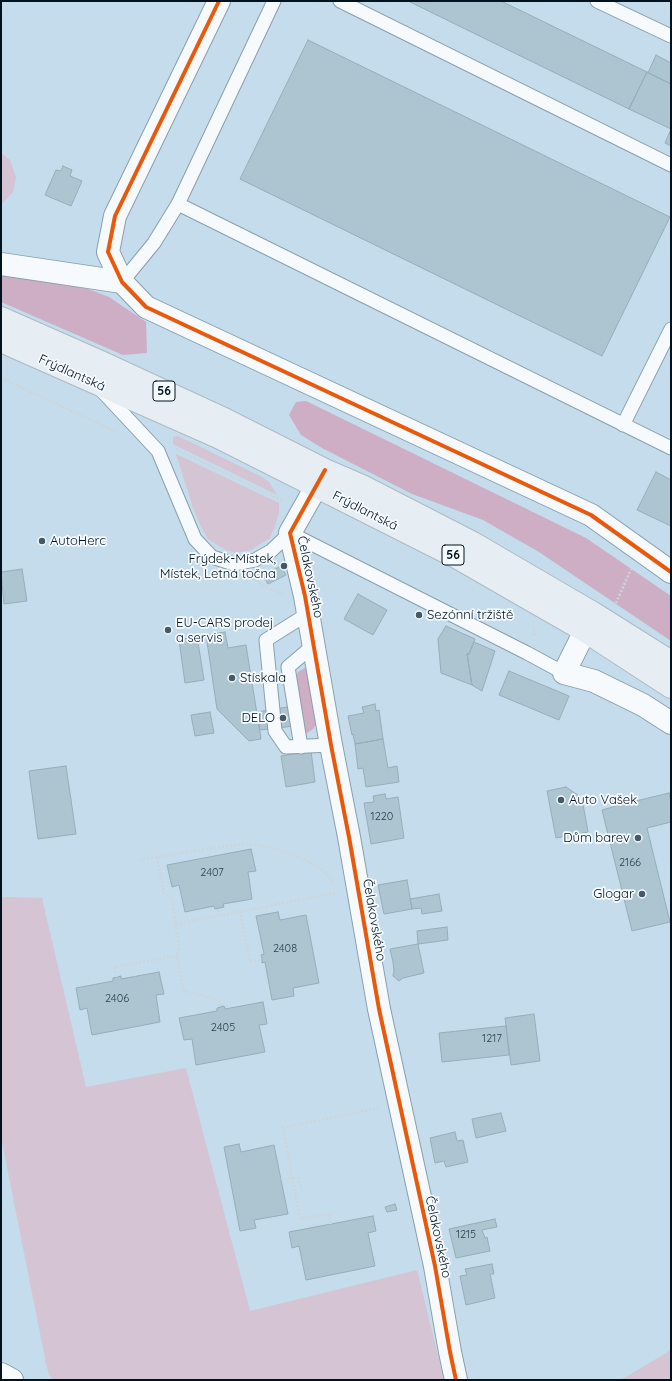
<!DOCTYPE html>
<meta charset="utf-8">
<style>
body{margin:0}
#map{position:relative;width:672px;height:1381px;overflow:hidden;background:#c4dcec;font-family:Quicksand,sans-serif}
canvas{display:block}
.frame{position:absolute;inset:0;border:2px solid #00121e;pointer-events:none}
</style>
<div id="map">
<canvas width="672" height="1381"></canvas>
<div class="frame"></div>
</div>
<script>
const g = document.querySelector('canvas').getContext('2d');
g.lineJoin = 'round';
function fill(path, color) { g.fillStyle = color; g.fill(path, 'evenodd'); }
const shape = rows => new Path2D(rows.map(r => 'M' + r).join(''));
function stroke(path, color, width, dash) { g.strokeStyle = color; g.lineWidth = width; g.lineCap = dash ? 'butt' : 'round'; g.setLineDash(dash || []); g.stroke(path); }
function write(font, color, halo, rows, align = 'center') {
  g.font = font + ' Quicksand,sans-serif'; g.lineWidth = 3.5; g.setLineDash([]); g.textBaseline = 'middle'; g.strokeStyle = halo; g.fillStyle = color; for (const [text, x, y, turn = 0] of rows) {
    g.save(); g.translate(x, y); g.rotate((+turn || 0) * Math.PI / 180); g.textAlign = isNaN(turn) ? turn : align; if (halo) g.strokeText(text, 0, 0); g.fillText(text, 0, 0); g.restore();
  }
}
fill(shape([
 [1,153,10,160,16,177,13,192,3,203,1,203],
 [178,436,262,477,269,482,277,495,173,444,173,437],
 [176,454,279,503,279,513,275,526,270,538,251,550,235,553,222,548,208,539,202,529,193,508],
 [1,897,42,898,86,1087,186,1068,250,1311,417,1270,444,1380,53,1380,49,1375,46,1363,1,1137],
 [671,1350,671,1380,620,1380,631,1374]
]), '#d4c4d4');
fill(shape([
 [1,273,88,289,109,297,146,322,147,353,123,355,1,302],
 [306,401,586,538,671,596,671,641,539,552,483,520,412,494,322,448,301,435,289,415,296,402],
 [305,668,309,669,319,720,313,729,307,733,302,730,294,680,298,672]
]), '#cdaec4');
const building = shape([
 [408,1,501,1,647,72,629,109,408,1],
 [308,40,670,217,602,356,240,179,308,40],
 [656,55,671,63,671,84,648,73,656,55],
 [647,72,671,84,671,146,665,143,671,129,629,109,647,72],
 [63,166,72,170,70,176,82,181,71,206,45,195,56,170,61,171,63,166],
 [656,472,671,480,671,526,637,510,656,472],
 [281,566,286,575,268,584,263,575,281,566],
 [22,569,27,601,4,604,1,572,22,569],
 [358,594,387,610,373,635,344,619,358,594],
 [446,626,475,639,469,654,467,654,472,685,441,673,438,639,446,626],
 [225,632,228,648,246,645,261,739,249,741,217,709,206,635,225,632],
 [197,636,204,680,185,683,179,640,197,636],
 [474,642,495,651,482,691,472,685,467,654,469,654,474,642],
 [509,671,569,696,559,720,499,695,509,671],
 [375,704,376,711,379,710,383,739,355,744,353,734,352,735,348,716,364,713,362,707,375,704],
 [299,705,303,725,260,730,257,712,299,705],
 [210,712,214,733,195,736,191,715,210,712],
 [383,739,388,768,397,766,399,782,366,787,363,768,358,769,355,744,383,739],
 [311,751,315,782,286,787,281,756,311,751],
 [66,766,76,834,38,839,29,771,66,766],
 [566,787,582,798,588,832,556,838,547,791,566,787],
 [669,793,671,801,671,822,647,828,670,922,632,931,602,810,616,806,615,801,635,796,636,801,669,793],
 [385,794,386,799,398,797,404,838,371,844,364,803,374,802,373,796,385,794],
 [251,849,256,871,248,872,252,899,223,904,224,907,215,909,214,906,185,912,179,885,172,887,167,865,251,849],
 [407,880,412,909,384,914,378,885,407,880],
 [439,894,442,911,422,914,421,908,412,909,410,899,439,894],
 [278,912,280,920,306,915,319,983,293,988,294,996,272,1000,265,962,262,963,262,959,261,955,264,954,256,916,278,912],
 [447,927,448,940,418,944,417,931,447,927],
 [418,944,424,973,403,978,399,981,393,976,394,971,393,962,390,949,418,944],
 [159,972,164,994,156,995,160,1022,92,1035,87,1008,80,1010,76,988,113,981,113,978,121,976,121,979,159,972],
 [263,1002,267,1024,259,1025,265,1052,196,1065,192,1039,184,1040,179,1018,217,1011,217,1008,224,1006,225,1009,263,1002],
 [534,1014,540,1061,511,1065,505,1018,534,1014],
 [506,1026,509,1055,442,1062,439,1033,506,1026],
 [501,1113,506,1131,476,1138,472,1119,501,1113],
 [455,1132,457,1141,463,1140,468,1162,446,1167,444,1161,435,1163,430,1138,455,1132],
 [239,1144,241,1152,274,1145,288,1214,254,1220,256,1228,240,1231,224,1147,239,1144],
 [395,1204,397,1210,387,1212,385,1207,395,1204],
 [373,1216,376,1231,368,1233,375,1266,306,1280,299,1246,292,1248,289,1232,373,1216],
 [495,1219,497,1227,482,1230,485,1238,487,1237,490,1251,456,1258,449,1229,495,1219],
 [492,1264,494,1274,490,1274,495,1298,466,1305,460,1276,467,1275,465,1269,492,1264]
]);
fill(building, '#acc5d0');
stroke(building, '#95aeb9', 1);
const lane = shape([
 [340,1,671,165],
 [597,1,671,36],
 [178,204,671,448],
 [122,282,154,243,178,204,274,1],
 [101,390,158,451,195,539,212,557,234,564,255,560,271,551,290,533,527,653,564,673],
 [623,425,671,329],
 [309,613,266,640,275,731,286,747,331,745],
 [301,747,288,667,314,645]
]);
const street = shape([
 [219,1,115,216,108,252,122,282,146,307,591,515,671,572],
 [1,264,122,282],
 [325,471,290,533,305,596,331,745,349,837,379,1009,435,1266,450,1352,456,1380],
 [585,631,564,673,594,681,643,705,671,723],
 [1,1374,12,1380]
]);
const primary = shape([
 [1,318,103,363,226,420,325,470,362,486,473,543,593,613,671,662],
 [1,341,218,437,458,558,585,631,671,687]
]);
stroke(lane, '#899fac', 15);
stroke(street, '#899fac', 24);
stroke(primary, '#adbac2', 24);
stroke(shape([
 [1,378,104,426,116,433],
 [176,449,283,501],
 [253,578,270,589,282,594],
 [616,603,631,569],
 [533,626,534,628,535,637],
 [157,857,164,893,172,899,179,946,177,956,183,990,220,1001,221,1007],
 [139,860,225,846,246,844,258,845,277,849,306,860,318,867,327,874,334,883],
 [218,910,220,916],
 [240,911,250,962,262,959],
 [176,924,336,893],
 [117,977,114,967,177,956],
 [281,1179,293,1178,298,1178,302,1190],
 [331,1224,329,1214,300,1219,283,1128,378,1108]
]), '#cdd5da', 2.5, [2, 2]);
stroke(lane, '#f6fafc', 13);
stroke(street, '#f6fafc', 22);
stroke(primary, '#e6eef3', 22);
stroke(shape([
 [219,1,115,216,108,252,122,282,146,307,591,515,671,572],
 [325,470,290,533,305,596,331,745,349,837,379,1009,435,1266,450,1352,456,1380]
]), '#e8590c', 4);
for (const [x, y, r, color] of [
 [42,541,4,"#455966"],
 [284,566,4,"#455966"],
 [419,615,4,"#455966"],
 [168,630,4,"#455966"],
 [232,678,4,"#455966"],
 [283,718,4,"#455966"],
 [561,800,4,"#455966"],
 [638,838,4,"#455966"],
 [642,894,4,"#455966"]
]) { const dot = new Path2D(); dot.arc(x, y, r, 0, 2 * Math.PI); g.fillStyle = color; g.fill(dot); stroke(dot, '#f5fbff', 1.5); }
write('11px', '#2d404c', null, [
 ["1220",382,817],
 ["2166",630,863],
 ["2407",212,873],
 ["2408",285,949],
 ["2406",117,999],
 ["2405",223,1028],
 ["1217",492,1039],
 ["1215",466,1235]
]);
for (const [x, y, w] of [
 [164,391,22],
 [453,555,22]
]) { const box = new Path2D(); box.roundRect(x - w / 2, y - 10, w, 20, 3); g.fillStyle = '#f5fbff'; g.fill(box); stroke(box, '#00121e', 1); }
write('bold 12px', '#00121e', null, [
 ["56",164,391],
 ["56",453,555]
]);
write('13px', '#00121e', '#f5fbff', [
 ["Frýdlantská",72,373,24],
 ["Frýdlantská",365,511,27],
 ["Čelakovského",310,577,78],
 ["Čelakovského",374,920,80],
 ["Čelakovského",438,1237,78]
]);
write('13px', '#00121e', '#f5fbff', [
 ["AutoHerc",50,541],
 ["Frýdek-Místek,",276,559,"right"],
 ["Místek, Letná točna",276,574,"right"],
 ["Sezónní tržiště",427,615],
 ["EU-CARS prodej",176,623],
 ["a servis",176,638],
 ["Stískala",240,678],
 ["DELO",275,718,"right"],
 ["Auto Vašek",569,800],
 ["Dům barev",630,838,"right"],
 ["Glogar",634,894,"right"]
], 'left');
</script>
